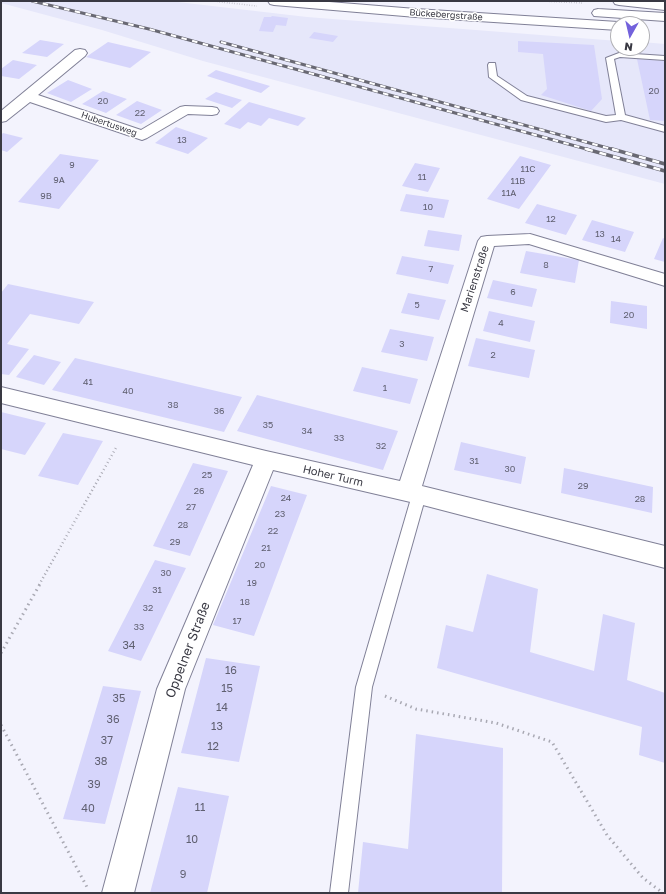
<!DOCTYPE html>
<meta charset="utf-8">
<style>
body{margin:0}
#map{position:relative;width:666px;height:894px;overflow:hidden;background:#f3f3fd;font-family:"Golos Text",sans-serif}
canvas{display:block}
.frame{position:absolute;inset:0;border:2px solid #393943;pointer-events:none}
.north{position:absolute;left:610px;top:16px;width:40px;height:40px;box-sizing:border-box;background:#fff;border:1px solid #b0b0b4;border-radius:50%;rotate:188deg;font-size:11px;font-weight:700;line-height:16px;text-align:center;color:#393943}
.north::after{content:'';display:block;margin:auto;width:14px;height:18px;background:#7362dc;clip-path:polygon(50% 0,100% 100%,50% 72%,0 100%)}
</style>
<div id="map">
<canvas width="666" height="894"></canvas>
<div class="frame"></div>
<div class="north">N</div>
</div>
<script>
const g = document.querySelector('canvas').getContext('2d');
g.lineJoin = 'round';
function fill(path, color) { g.fillStyle = color; g.fill(path, 'evenodd'); }
const shape = rows => new Path2D(rows.map(r => 'M' + r).join(''));
function stroke(path, color, width, dash) { g.strokeStyle = color; g.lineWidth = width; g.lineCap = dash ? 'butt' : 'round'; g.setLineDash(dash || []); g.stroke(path); }
function write(font, color, halo, rows, align = 'center') {
  g.font = font + ' "Golos Text",sans-serif'; g.lineWidth = 3; g.setLineDash([]); g.textBaseline = 'middle'; g.strokeStyle = halo; g.fillStyle = color; for (const [text, x, y, turn = 0] of rows) {
    g.save(); g.translate(x, y); g.rotate((+turn || 0) * Math.PI / 180); g.textAlign = isNaN(turn) ? turn : align; if (halo) g.strokeText(text, 0, 0); g.fillText(text, 0, 0); g.restore();
  }
}
fill(shape([
 [1,1,169,1,307,17,618,41,618,48,642,48,642,42,665,44,665,184,203,61,102,30,1,3]
]), '#e6e7fa');
fill(shape([
 [272,16,288,18,286,26,276,25,273,32,259,31,264,17,271,17],
 [314,32,338,36,333,42,309,38],
 [40,40,64,44,47,57,22,53],
 [518,41,594,45,602,99,591,111,541,95,547,89,543,54,518,52],
 [108,42,151,52,130,68,86,57],
 [637,59,665,61,665,121,650,120],
 [13,60,37,65,19,79,1,76,1,69],
 [216,70,270,86,261,93,207,76],
 [68,80,92,89,71,102,47,93],
 [103,91,127,99,106,113,82,104],
 [216,92,242,100,232,108,205,99],
 [137,101,162,110,141,124,116,115],
 [249,102,306,118,298,126,269,118,261,126,248,122,240,129,224,124],
 [176,127,208,138,188,154,155,143],
 [3,133,23,138,7,152,1,150,1,135],
 [60,154,99,160,59,209,18,202],
 [520,156,551,165,519,209,487,199],
 [415,163,440,168,428,192,402,186],
 [406,194,449,200,444,218,400,211],
 [537,204,577,215,566,235,525,223],
 [592,220,634,232,625,252,582,240],
 [428,230,462,235,459,251,424,246],
 [663,238,665,239,665,262,654,259],
 [526,251,579,260,575,283,520,273],
 [402,256,454,265,448,284,396,274],
 [493,280,537,289,532,307,487,298],
 [8,284,94,302,79,324,30,314,7,344,29,349,9,375,1,374,1,293],
 [408,293,446,300,439,320,401,313],
 [611,301,647,306,647,329,610,323],
 [489,311,535,321,530,342,483,331],
 [390,329,434,337,427,361,381,352],
 [476,338,535,350,529,378,468,366],
 [34,355,61,362,44,385,16,377],
 [75,358,242,397,224,432,52,390],
 [362,367,418,379,410,404,353,391],
 [257,395,398,431,383,470,237,431],
 [1,412,46,423,25,455,1,449],
 [63,433,103,441,78,485,38,476],
 [461,442,526,457,521,484,454,470],
 [193,463,228,471,190,556,153,546],
 [564,468,653,487,652,513,561,493],
 [271,486,307,495,254,636,213,625],
 [155,560,186,568,141,661,108,651],
 [487,574,538,589,530,652,594,671,603,614,635,623,627,680,665,693,665,763,639,755,642,727,437,668,446,625,473,632],
 [206,658,260,666,239,762,181,753],
 [103,686,141,691,105,824,63,819],
 [416,734,503,748,502,893,358,893,363,842,408,849],
 [178,787,229,796,207,893,150,893]
]), '#d6d5fb');
const service = shape([
 [619,53,665,56,665,60,620,57,614,59,625,115,665,126,665,132,621,120,606,122,521,100,489,77,488,65,489,63,495,63,497,76,527,96,606,116,616,115,606,58,619,53],
 [419,489,424,491,426,495,372,687,348,893,330,893,356,687,412,495,414,491,419,489]
]);
const minor = shape([
 [613,1,665,2,665,10,619,5,615,4,613,1],
 [80,49,85,50,87,53,85,56,38,95,141,130,180,107,185,106,212,107,217,108,219,111,217,114,212,115,188,114,147,138,142,140,30,102,6,121,1,122,1,111,75,50,80,49],
 [530,234,665,274,665,286,529,244,494,246,422,486,665,546,665,568,419,504,273,470,185,689,134,893,102,893,157,689,253,465,1,403,1,387,266,451,400,481,478,241,481,237,487,236,530,234]
]);
const trunk = shape([
 [268,1,317,1,416,9,618,22,623,24,618,24,618,30,416,17,274,5,270,4,268,1],
 [598,9,665,13,665,21,594,16,592,13,594,10,598,9]
]);
stroke(service, '#808097', 2);
stroke(minor, '#808097', 2);
stroke(trunk, '#808097', 2);
stroke(shape([
 [212,1,257,6],
 [539,1,583,3]
]), '#a9a9b3', 1.5, [0.5, 2]);
stroke(shape([
 [39,585,117,446]
]), '#a9a9b3', 2.5, [1, 3]);
stroke(shape([
 [1,653,40,584],
 [385,696,416,709,496,723,552,742,607,835,643,878,663,893],
 [1,725,88,889]
]), '#a9a9b3', 3, [1.5, 4]);
fill(service, '#fff');
fill(minor, '#fff');
fill(trunk, '#fff');
const railFar1 = shape([
 [32,1,149,29,590,150],
 [221,42,615,150]
]);
const rail = shape([
 [586,149,665,171],
 [612,149,665,164]
]);
stroke(railFar1, '#696973', 3);
stroke(rail, '#696973', 3.5);
stroke(railFar1, '#fff', 2, [5.5]);
stroke(rail, '#fff', 2.5, [7]);
write('9px', '#393943', '#fff', [
 ["Bückebergstraße",446,15,4],
 ["Hubertusweg",109,124,19]
]);
write('9px', '#606071', null, [
 ["20",654,91],
 ["20",103,101],
 ["22",140,113],
 ["13",182,140],
 ["9",72,165],
 ["11C",528,169],
 ["11",422,177],
 ["9A",59,180],
 ["11B",518,181],
 ["11A",509,193],
 ["9B",46,196],
 ["10",428,207],
 ["12",551,219],
 ["13",600,234],
 ["14",616,239],
 ["8",546,265],
 ["7",431,269],
 ["6",513,292],
 ["5",417,305],
 ["20",629,315],
 ["4",501,323],
 ["3",402,344],
 ["2",493,355],
 ["41",88,382],
 ["1",385,388],
 ["40",128,391],
 ["38",173,405],
 ["36",219,411],
 ["35",268,425],
 ["34",307,431],
 ["33",339,438],
 ["32",381,446],
 ["31",474,461],
 ["30",510,469],
 ["25",207,475],
 ["29",583,486],
 ["26",199,491],
 ["24",286,498],
 ["28",640,499],
 ["27",191,507],
 ["23",280,514],
 ["28",183,525],
 ["22",273,531],
 ["29",175,542],
 ["21",266,548],
 ["20",260,565],
 ["30",166,573],
 ["19",252,583],
 ["31",157,590],
 ["18",245,602],
 ["32",148,608],
 ["17",237,621],
 ["33",139,627]
]);
write('11px', '#393943', '#fff', [
 ["Marienstraße",475,279,-72],
 ["Hoher Turm",333,476,13]
]);
write('11px', '#606071', null, [
 ["34",129,646],
 ["16",231,671],
 ["15",227,689],
 ["35",119,699],
 ["14",222,708],
 ["36",113,720],
 ["13",217,727],
 ["37",107,741],
 ["12",213,747],
 ["38",101,762],
 ["39",94,785],
 ["11",200,808],
 ["40",88,809],
 ["10",192,840],
 ["9",183,875]
]);
write('13px', '#393943', '#fff', [
 ["Oppelner Straße",188,650,-69]
]);
</script>
